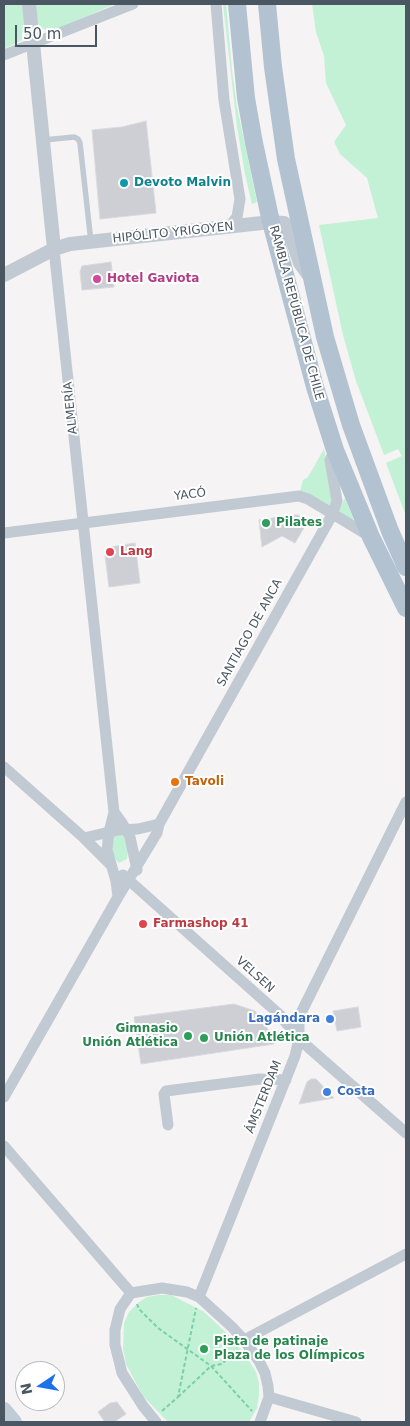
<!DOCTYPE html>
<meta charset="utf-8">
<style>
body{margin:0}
#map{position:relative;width:410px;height:1426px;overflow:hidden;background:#f5f3f3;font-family:"DejaVu Sans",sans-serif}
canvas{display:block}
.frame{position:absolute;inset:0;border:5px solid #4a5661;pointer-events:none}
.north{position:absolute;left:15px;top:1361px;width:50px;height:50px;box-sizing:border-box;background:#fff;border:1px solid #b7bbc0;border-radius:50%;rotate:258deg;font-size:14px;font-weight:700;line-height:20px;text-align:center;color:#4a5661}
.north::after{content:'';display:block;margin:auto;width:18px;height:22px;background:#1a73e8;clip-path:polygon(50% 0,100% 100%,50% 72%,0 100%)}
.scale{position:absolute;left:15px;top:25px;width:82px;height:22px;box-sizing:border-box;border:2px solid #4a5661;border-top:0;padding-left:6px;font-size:15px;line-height:18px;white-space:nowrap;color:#4a5661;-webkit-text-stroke:4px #fff;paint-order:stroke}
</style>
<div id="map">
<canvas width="410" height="1426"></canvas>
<div class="frame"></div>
<div class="north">N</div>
<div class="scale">50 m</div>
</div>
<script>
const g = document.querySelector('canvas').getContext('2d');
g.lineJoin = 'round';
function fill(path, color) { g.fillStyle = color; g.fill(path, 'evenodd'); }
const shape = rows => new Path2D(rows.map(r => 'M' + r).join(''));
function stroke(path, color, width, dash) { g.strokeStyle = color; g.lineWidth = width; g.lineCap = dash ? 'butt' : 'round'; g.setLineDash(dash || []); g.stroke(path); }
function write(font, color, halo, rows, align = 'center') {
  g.font = font + ' "DejaVu Sans",sans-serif'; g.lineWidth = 4; g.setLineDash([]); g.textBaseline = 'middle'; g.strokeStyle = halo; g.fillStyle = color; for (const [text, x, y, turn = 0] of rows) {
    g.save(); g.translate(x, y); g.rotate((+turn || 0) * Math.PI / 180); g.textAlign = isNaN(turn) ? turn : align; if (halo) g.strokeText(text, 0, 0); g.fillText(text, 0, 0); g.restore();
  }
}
fill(shape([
 [4,4,23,4,25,32,22,40,4,49],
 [35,4,115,4,58,29,48,31,42,28,38,24],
 [223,4,226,4,232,70,237,107,257,202,252,204,245,174,237,127],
 [312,4,406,4,406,516,386,463,402,456,398,449,384,455,356,381,343,335,319,225,378,218,367,178,340,154,334,142,346,125,326,83,324,56,316,32],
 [324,449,333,497,329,507,300,491,303,480,308,477],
 [345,498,353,518,353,521,337,513],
 [120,834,125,838,128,851,127,859,119,863,116,860,112,853,114,836],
 [159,1295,171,1295,203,1311,232,1338,246,1356,256,1372,259,1383,259,1396,257,1408,249,1422,168,1422,143,1396,126,1364,123,1349,124,1323,129,1312,138,1303,147,1297]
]), '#c3f1d5');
const building = shape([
 [146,121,156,213,100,219,92,130,122,127,146,121],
 [111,262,114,287,82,290,80,272,82,266,111,262],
 [293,515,298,515,302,518,305,526,295,543,282,536,262,547,259,520,293,515],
 [135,543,140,583,109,587,105,555,110,547,135,543],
 [234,1004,255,1011,269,1031,274,1044,141,1064,134,1017,234,1004],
 [358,1007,361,1027,337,1031,333,1011,358,1007],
 [311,1079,316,1079,334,1098,299,1104,307,1082,311,1079],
 [117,1402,126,1414,114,1422,105,1422,98,1412,110,1403,117,1402]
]);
fill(building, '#cdcfd5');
stroke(building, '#d7d9de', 1);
stroke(shape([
 [137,1304,139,1309,158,1328,211,1366,252,1411],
 [178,1397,211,1366,222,1364,237,1348],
 [162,1411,178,1397,196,1308]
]), '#7ad0a6', 2, [4, 2.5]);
stroke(shape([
 [44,140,74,137,78,139,80,143,91,242]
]), '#c1cad2', 5.5);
stroke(shape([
 [216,4,224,100,240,199,237,217,229,227],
 [4,55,133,4],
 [54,249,114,812,109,832,107,850,116,881,118,897],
 [4,533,299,496,308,499,371,537],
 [4,767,84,838,111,865],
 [114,812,122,823,130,837,137,870],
 [84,838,118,830,138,829,159,824],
 [123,875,280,1015,299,1039,406,1133],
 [4,1097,118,897,157,833,159,824,332,515,337,501,330,460,335,450],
 [168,1125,164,1094,166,1091,260,1079,286,1080],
 [4,1146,131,1293],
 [199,1297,295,1056,299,1039,299,1021,302,1011,406,802],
 [244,1340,406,1254],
 [269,1397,356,1422],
 [156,1422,143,1406,122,1373,115,1345,115,1330,120,1309,131,1293,162,1288,187,1292,199,1297,232,1327,244,1340,259,1361,265,1373,268,1386,269,1397,260,1422]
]), '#c1cad2', 11);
stroke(shape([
 [29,4,54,249],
 [4,275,54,249,70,244,271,222,284,223,288,227,300,263,310,277]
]), '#c1cad2', 14);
stroke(shape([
 [4,1410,14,1422]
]), '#c1cbd6', 16);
stroke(shape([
 [237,4,246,98,254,143,271,222,315,387,335,450,371,537,406,608],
 [267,4,273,67,286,159,325,337,351,425,390,531,406,567]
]), '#b3c2d1', 18);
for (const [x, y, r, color] of [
 [124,183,5,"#0f9aa8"],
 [97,279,5,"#d1479c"],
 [266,523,5,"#2e9e5b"],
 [110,552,5,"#e0444e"],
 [175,782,5,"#e8710a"],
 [143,924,5,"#e0444e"],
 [330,1019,5,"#3f7fe0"],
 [188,1036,5,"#2e9e5b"],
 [204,1038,5,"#2e9e5b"],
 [327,1092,5,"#3f7fe0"],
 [204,1349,5,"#2e9e5b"]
]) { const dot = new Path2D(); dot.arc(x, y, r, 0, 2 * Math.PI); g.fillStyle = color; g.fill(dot); stroke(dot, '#fff', 2); }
write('bold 12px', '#0d838f', '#fff', [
 ["Devoto Malvin",134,183]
], 'left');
write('12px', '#4a5661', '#fff', [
 ["HIPÓLITO YRIGOYEN",173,233,-6],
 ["RAMBLA REPÚBLICA DE CHILE",296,313,75],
 ["ALMERÍA",71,408,-96],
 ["YACÓ",190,495,-7],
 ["SANTIAGO DE ANCA",250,633,-61],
 ["VELSEN",255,975,42],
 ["ÁMSTERDAM",264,1097,-68]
]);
write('bold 12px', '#b23c85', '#fff', [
 ["Hotel Gaviota",107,279]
], 'left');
write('bold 12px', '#27864d', '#fff', [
 ["Pilates",276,523],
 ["Gimnasio",178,1029,"right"],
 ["Unión Atlética",178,1043,"right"],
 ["Unión Atlética",214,1038],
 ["Pista de patinaje",214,1342],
 ["Plaza de los Olímpicos",214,1356]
], 'left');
write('bold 12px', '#be3a42', '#fff', [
 ["Lang",120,552],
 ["Farmashop 41",153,924]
], 'left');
write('bold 12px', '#c56008', '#fff', [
 ["Tavoli",185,782]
], 'left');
write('bold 12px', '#366cbe', '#fff', [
 ["Lagándara",320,1019],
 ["Costa",337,1092,"left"]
], 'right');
</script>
